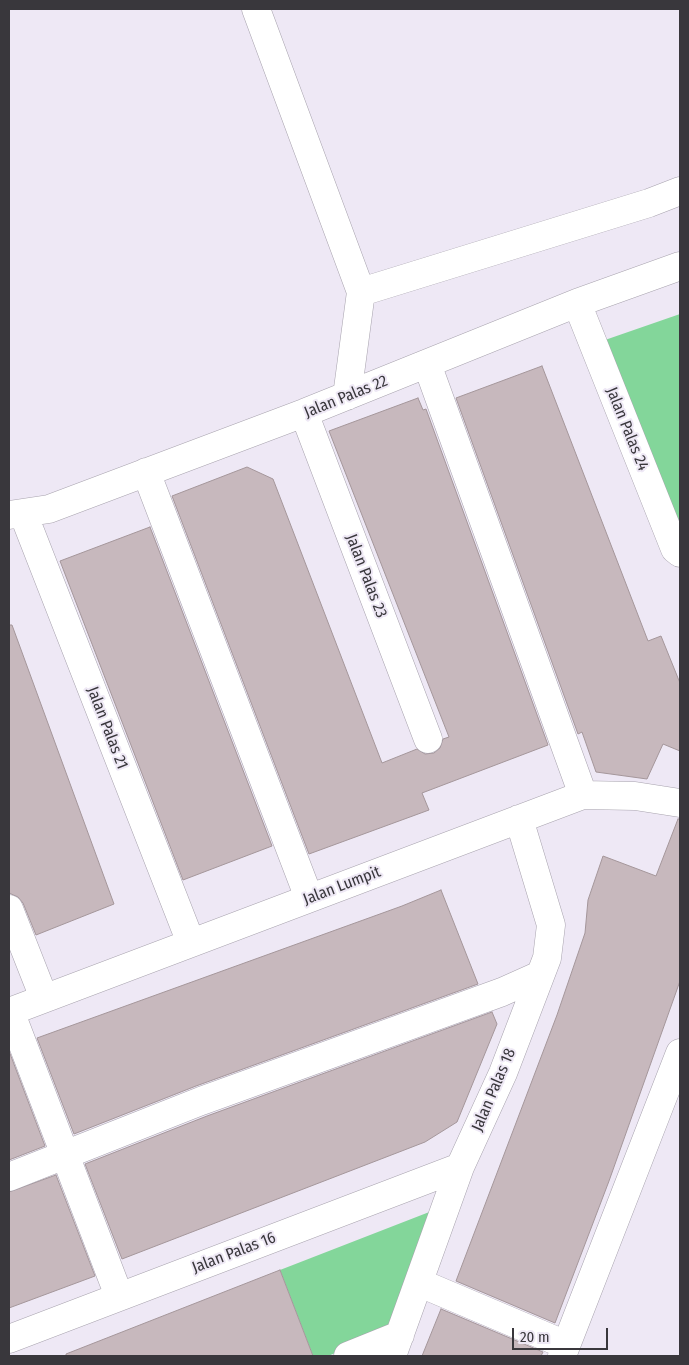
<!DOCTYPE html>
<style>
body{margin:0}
#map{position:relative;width:689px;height:1365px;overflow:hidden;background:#eee8f5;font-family:"Fira Sans Condensed",sans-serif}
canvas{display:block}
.frame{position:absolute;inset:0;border:10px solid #39373c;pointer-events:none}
.scale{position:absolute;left:512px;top:1328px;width:96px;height:22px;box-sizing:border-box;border:2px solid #39373c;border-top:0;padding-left:6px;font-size:15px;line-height:18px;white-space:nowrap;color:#39373c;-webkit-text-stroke:4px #eee8f5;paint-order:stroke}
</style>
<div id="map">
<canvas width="689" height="1365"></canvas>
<div class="frame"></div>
<div class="scale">20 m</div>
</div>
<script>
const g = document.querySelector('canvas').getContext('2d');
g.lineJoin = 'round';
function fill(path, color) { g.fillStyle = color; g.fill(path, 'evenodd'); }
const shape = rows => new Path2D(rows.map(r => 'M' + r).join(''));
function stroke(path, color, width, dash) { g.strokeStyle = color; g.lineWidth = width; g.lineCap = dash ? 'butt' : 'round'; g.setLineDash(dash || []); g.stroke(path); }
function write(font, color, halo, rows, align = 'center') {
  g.font = font + ' "Fira Sans Condensed",sans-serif'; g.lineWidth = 4; g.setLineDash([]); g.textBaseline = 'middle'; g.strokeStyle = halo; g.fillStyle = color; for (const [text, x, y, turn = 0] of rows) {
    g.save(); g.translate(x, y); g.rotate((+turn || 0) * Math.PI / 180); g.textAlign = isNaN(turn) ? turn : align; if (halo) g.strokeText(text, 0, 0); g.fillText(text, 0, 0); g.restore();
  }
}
fill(shape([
 [680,314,680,523,676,519,605,340],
 [437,1209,393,1329,328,1356,313,1356,280,1270]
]), '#83d69a');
const building = shape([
 [542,366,648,641,661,636,680,683,680,751,663,744,647,779,596,772,582,732,578,734,456,398,542,366],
 [418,398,423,410,426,409,548,745,422,793,429,810,309,854,172,496,247,467,273,479,382,763,417,749,425,754,434,753,440,748,443,739,449,737,329,431,418,398],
 [150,527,272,846,183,880,60,561,150,527],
 [9,625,12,625,114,904,36,935,23,903,18,897,9,893,9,625],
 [678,819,680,819,680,981,609,1181,555,1323,456,1281,557,1015,585,933,588,900,603,856,656,876,678,819],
 [441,890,478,984,196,1086,74,1134,37,1038,402,906,441,890],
 [492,1012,497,1024,457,1122,425,1142,122,1259,85,1164,207,1116,492,1012],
 [9,1051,45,1146,9,1160,9,1051],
 [56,1175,95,1276,9,1308,9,1192,56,1175],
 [280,1270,313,1356,66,1356,66,1354,280,1270],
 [441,1309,543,1352,541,1356,422,1356,441,1309]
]);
fill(building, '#c7b8bd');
stroke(building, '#a4969a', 1);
const minor = shape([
 [256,9,361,292,347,396],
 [361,292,649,203,680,191],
 [577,303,675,549,680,553],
 [427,364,583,795],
 [304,413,428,739],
 [146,472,309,898],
 [23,513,191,943],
 [9,515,49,509,304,413,577,303,680,266],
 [9,909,44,998],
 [10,1011,119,1296],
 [9,1012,583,795,635,796,680,803],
 [9,1177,201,1101,502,992,540,975],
 [420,1283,566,1345],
 [9,1339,460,1167],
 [348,1356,400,1335],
 [392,1356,460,1167,503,1073,547,958,551,925,519,819],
 [562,1356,680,1053]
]);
stroke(minor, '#a8a3ae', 29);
stroke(minor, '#fff', 28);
write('16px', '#39373c', '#eee8f5', [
 ["Jalan Palas 22",346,397,-22],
 ["Jalan Palas 24",627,429,68],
 ["Jalan Palas 23",366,576,69],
 ["Jalan Palas 21",107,728,69],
 ["Jalan Lumpit",342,886,-21],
 ["Jalan Palas 18",494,1090,-67],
 ["Jalan Palas 16",234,1253,-21]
]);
</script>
